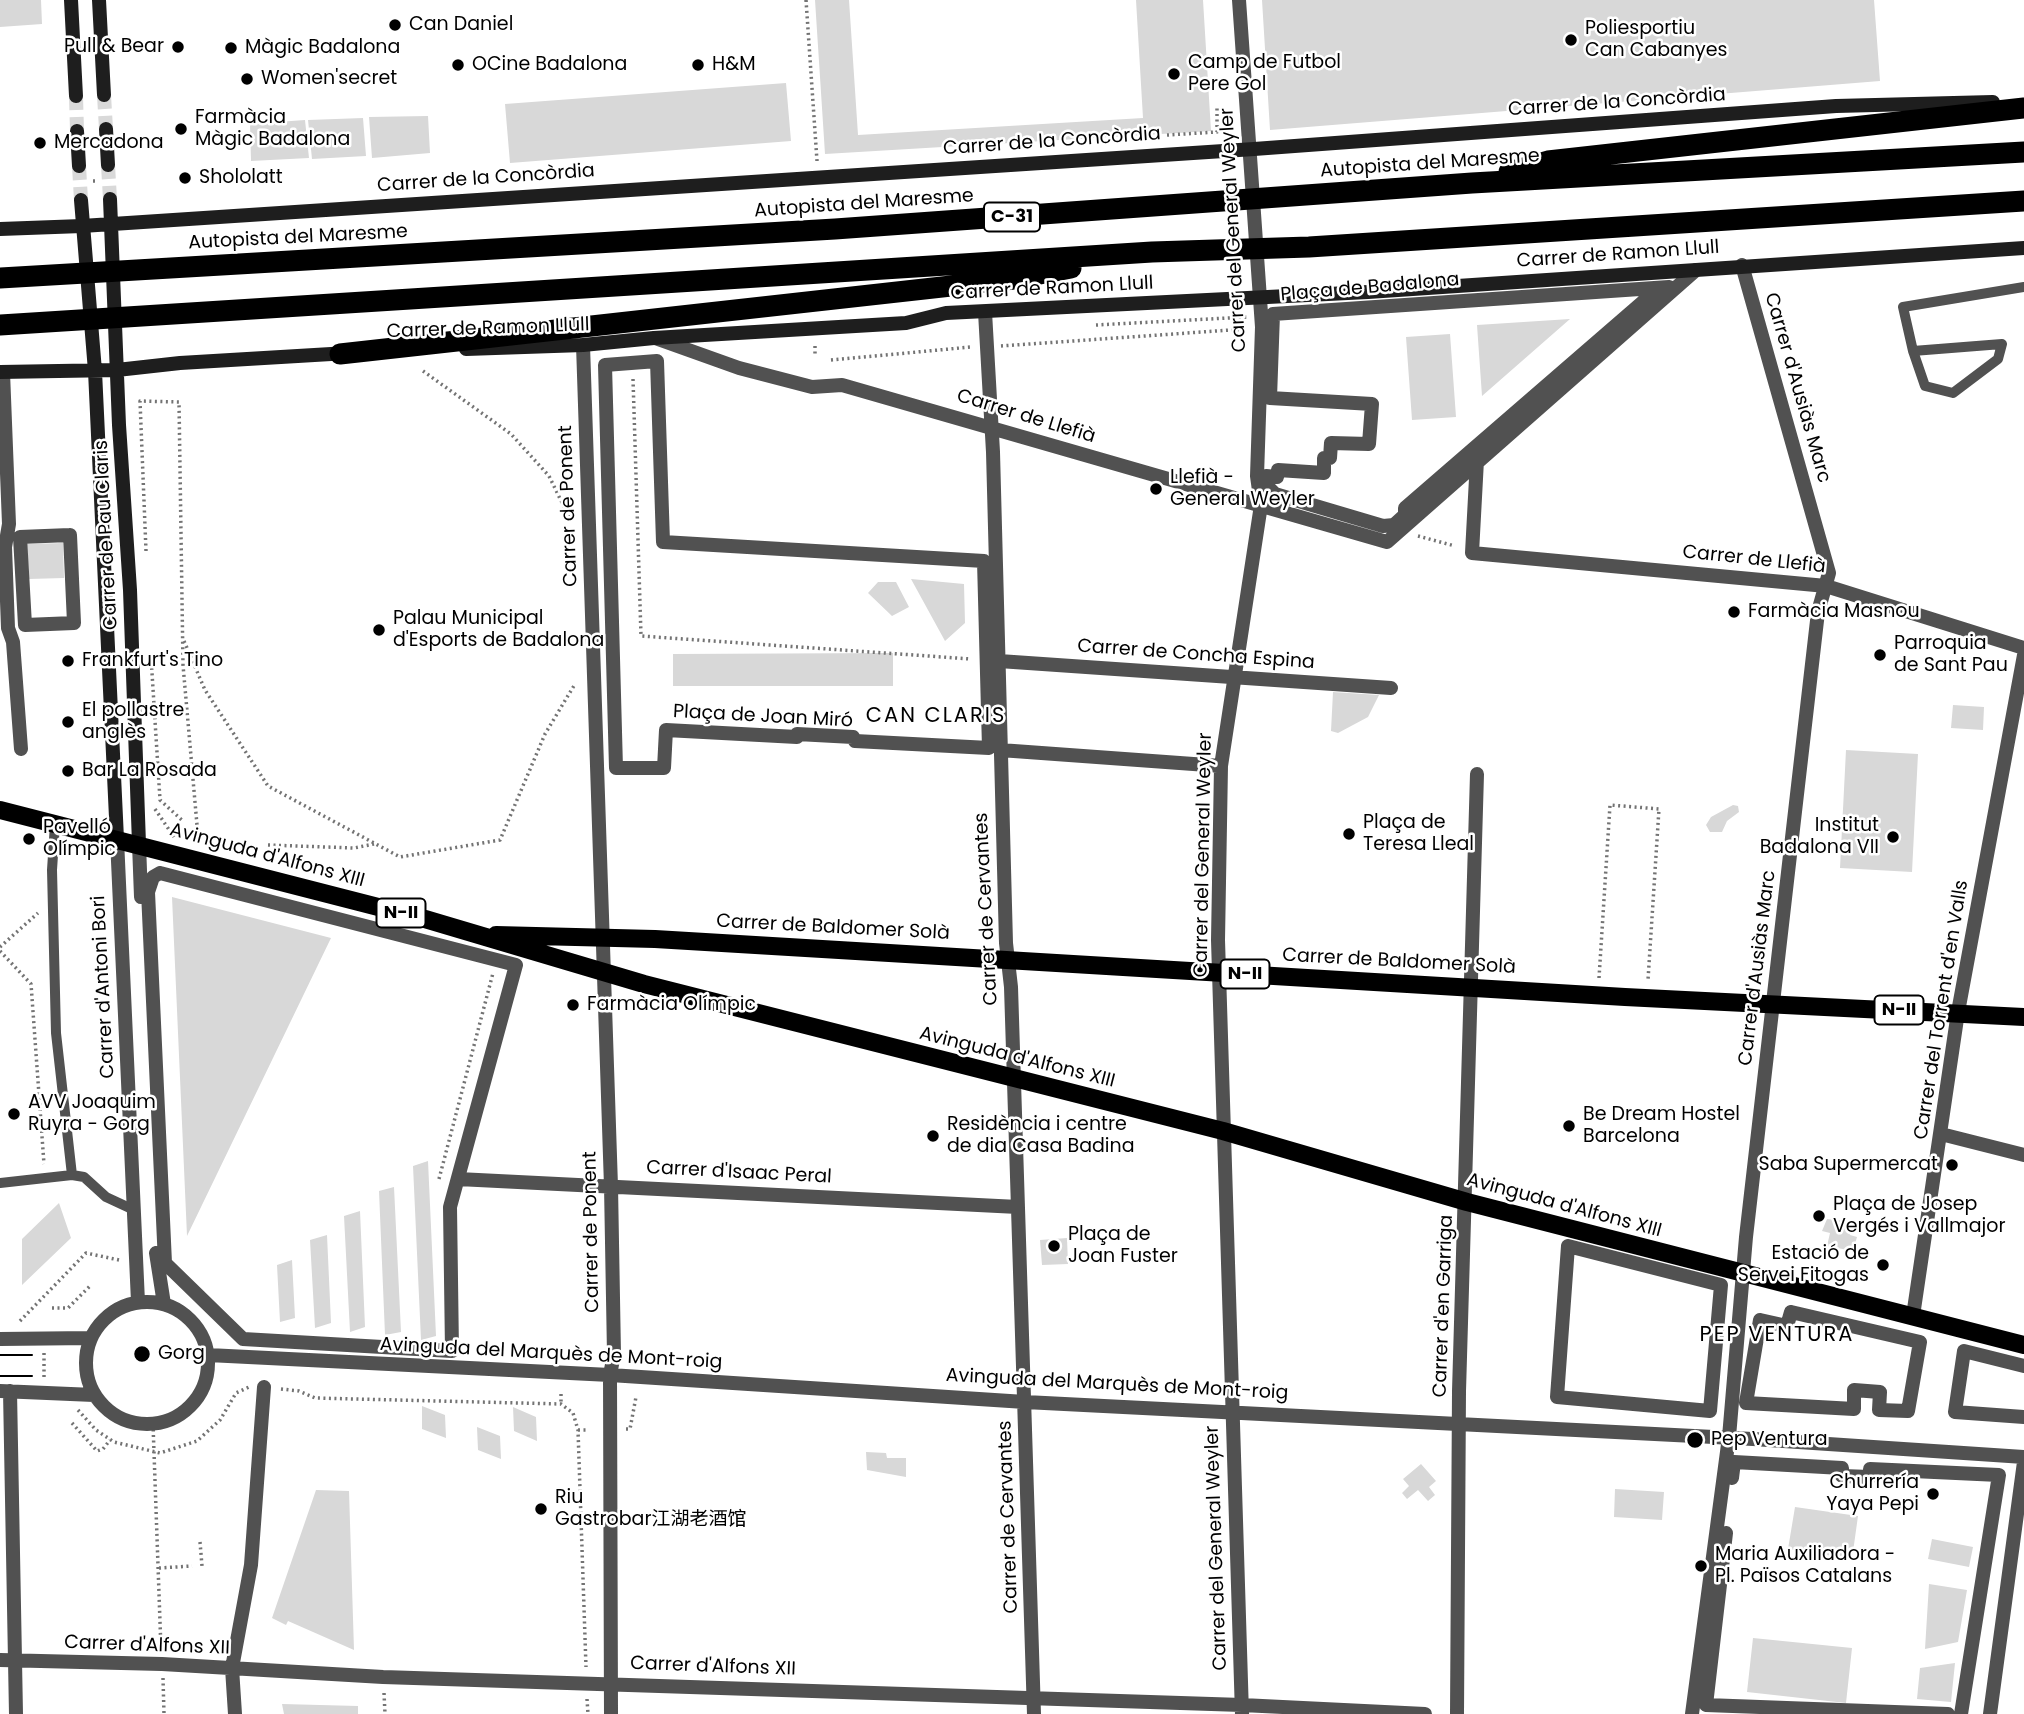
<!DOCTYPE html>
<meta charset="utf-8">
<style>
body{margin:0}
canvas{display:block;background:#fff}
</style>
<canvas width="2024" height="1714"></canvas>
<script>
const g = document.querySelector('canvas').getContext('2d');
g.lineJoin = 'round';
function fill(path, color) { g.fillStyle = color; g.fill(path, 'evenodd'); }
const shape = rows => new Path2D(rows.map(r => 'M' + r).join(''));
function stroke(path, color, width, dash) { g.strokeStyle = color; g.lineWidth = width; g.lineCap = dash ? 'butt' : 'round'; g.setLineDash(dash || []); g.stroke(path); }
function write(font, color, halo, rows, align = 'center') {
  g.font = font + ' Poppins,"Noto Sans SC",sans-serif'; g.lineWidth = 5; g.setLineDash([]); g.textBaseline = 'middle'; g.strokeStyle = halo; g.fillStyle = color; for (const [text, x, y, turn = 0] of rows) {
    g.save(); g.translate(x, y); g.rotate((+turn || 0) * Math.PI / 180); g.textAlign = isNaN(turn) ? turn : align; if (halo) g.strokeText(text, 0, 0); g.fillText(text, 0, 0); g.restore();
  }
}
fill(shape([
 [0,0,41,0,42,24,0,27],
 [815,0,849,0,858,135,1143,118,1136,0,1203,0,1211,131,825,154],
 [1262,0,1874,0,1880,81,1270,130],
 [786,83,791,141,510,163,505,104],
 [428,116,430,153,372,158,369,117],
 [363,118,366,156,312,159,308,120],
 [305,120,309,158,251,161,250,124],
 [1570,319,1482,396,1477,325],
 [1450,334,1456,417,1412,420,1406,337],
 [63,543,64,578,29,579,27,544],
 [911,579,964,584,965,623,945,641],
 [878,582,896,582,909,607,892,616,868,593],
 [893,653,893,686,673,686,673,654],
 [1333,692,1379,695,1368,717,1338,733,1331,731],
 [1953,705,1984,707,1983,730,1951,728],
 [1846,750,1918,754,1912,872,1840,868],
 [1733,805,1738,806,1739,812,1727,821,1722,832,1710,832,1706,825,1711,817],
 [172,897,331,938,187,1236],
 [428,1161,436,1336,421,1340,413,1166],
 [394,1187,401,1332,385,1335,379,1191],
 [59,1203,71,1238,22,1285,22,1239],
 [360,1211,365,1327,350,1332,344,1216],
 [1827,1219,1854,1222,1850,1235,1857,1237,1853,1251,1827,1246,1830,1233,1822,1231],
 [327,1235,331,1323,315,1328,310,1240],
 [1067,1238,1068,1264,1042,1265,1040,1240],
 [292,1260,295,1318,280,1322,277,1265],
 [422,1406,445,1415,446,1438,422,1429],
 [513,1407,536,1417,537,1441,514,1431],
 [477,1427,500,1436,501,1459,478,1450],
 [866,1452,886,1453,887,1458,906,1458,906,1477,867,1470],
 [1421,1464,1436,1481,1429,1487,1435,1495,1428,1501,1418,1490,1407,1499,1402,1493,1409,1486,1403,1479],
 [1615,1489,1664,1492,1662,1520,1614,1517],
 [316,1490,349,1491,354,1650,288,1621,286,1625,272,1618],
 [1795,1507,1858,1516,1852,1559,1788,1549],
 [1932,1539,1973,1547,1969,1567,1928,1559],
 [1929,1584,1967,1590,1958,1642,1925,1649],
 [1753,1638,1852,1648,1846,1703,1747,1692],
 [1955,1663,1951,1702,1917,1699,1920,1668],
 [282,1704,358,1706,358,1714,284,1714]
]), '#d8d8d8');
stroke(shape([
 [104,95,106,129],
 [76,96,77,131],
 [108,165,110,199],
 [79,166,81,200]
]), '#d9d9d9', 14, [14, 7]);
stroke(shape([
 [806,0,817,161],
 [1167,135,1217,132,1217,105],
 [93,181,97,181],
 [1096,325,1247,317],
 [815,346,815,355],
 [1001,346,1245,329],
 [831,360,971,347],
 [423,371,511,434,549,476,569,517],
 [633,379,641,636,971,659],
 [1418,536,1455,546],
 [146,551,140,401,179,402,183,665,197,825],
 [184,641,205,690,268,786,400,857,500,840,545,734,575,684],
 [151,657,160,800,184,822],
 [155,809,174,837],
 [268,845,354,848,374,844],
 [0,947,38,913],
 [0,951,31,984,44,1164],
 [1599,978,1610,805,1659,809,1648,980],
 [439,1179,493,973],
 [52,1308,68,1308,90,1286],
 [20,1321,86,1253,119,1260],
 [44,1353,44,1377],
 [281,1389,299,1391,315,1398,561,1404,573,1413,578,1430,586,1667],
 [561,1394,561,1404],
 [78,1410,96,1430,114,1442,160,1453,197,1441,220,1420,236,1393,249,1387],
 [72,1423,97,1451,103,1449,110,1440],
 [153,1424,161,1650],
 [626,1429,630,1429,636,1397],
 [578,1430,589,1430],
 [200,1542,202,1566],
 [159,1568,192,1566],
 [163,1678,164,1714],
 [384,1693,385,1714],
 [587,1699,588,1714]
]), '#737373', 3.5, [2, 3.5]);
stroke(shape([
 [1913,351,2002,344,1998,359,1953,393,1925,386,1913,351,1903,307,2024,287],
 [55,824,52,870,56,1033,72,1175,84,1177,106,1197,134,1210],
 [0,1183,72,1175]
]), '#515151', 10);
stroke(shape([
 [1239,0,1262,327,1257,476,1261,505,1221,766,1218,940,1242,1714],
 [1669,287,1650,303,1644,301,1405,508,1405,515,1394,525,1383,526,1275,494,1265,484,1266,476,1277,477,1278,470,1324,473,1324,458,1330,458,1331,443,1369,444,1372,404,1270,398,1273,314,1669,287],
 [985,312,993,452,1006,943,1011,987,1034,1714],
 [655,338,739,368,812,387,842,385,1387,542,1696,270],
 [583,345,611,1186,614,1354,610,1375,611,1714],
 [657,361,663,542,984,561,989,748,855,741,853,737,797,734,797,737,666,730,664,768,616,768,605,365,657,361],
 [3,372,9,524,5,547,8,628,13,642,21,749],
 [1477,460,1472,553,1826,586,2024,648],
 [70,535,74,623,25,625,20,537,70,535],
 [999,661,1391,688],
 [1000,750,1221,766],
 [117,839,138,1302],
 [139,844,141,897],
 [160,873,516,965,450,1207,452,1351,243,1339,165,1263,148,892,153,877,160,873],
 [1941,1134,2024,1155],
 [458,1179,1018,1207],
 [1568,1246,1721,1285,1710,1411,1557,1397,1568,1246],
 [156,1253,164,1304],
 '86 1363a61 61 0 1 1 122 0a61 61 0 1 1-122 0Z',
 [1791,1312,1920,1342,1908,1411,1879,1410,1880,1392,1854,1390,1854,1409,1746,1403,1760,1320,1787,1326,1791,1312],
 [1913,1316,1958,1012,2024,655],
 [0,1339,91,1338],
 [208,1355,610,1375,1025,1402,1753,1439,2024,1457],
 [2024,1366,1964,1351,1955,1412,2024,1417],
 [0,1391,94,1395],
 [10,1391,16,1714],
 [1732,1478,1734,1462,1842,1468,1842,1476,1870,1477,1870,1469,1999,1475,1961,1714],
 [1726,1533,1706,1705,1948,1714],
 [0,1660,162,1664,383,1677,1242,1705,1425,1714],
 [235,1714,232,1668,251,1565,264,1387],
 [1457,1714,1459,1391,1477,774],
 [1692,1714,1729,1437,1746,1237,1818,612,1829,573,1742,265],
 [1990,1714,2024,1462]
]), '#515151', 14);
stroke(shape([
 [71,0,76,96],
 [99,0,104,95],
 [106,129,108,165],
 [77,131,79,166],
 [110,199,119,425,130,590,139,844],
 [81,200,95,371,117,839],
 [0,229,82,226,1254,149,1836,106,1993,102],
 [466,349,583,345,654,338,906,323,946,313,1368,292,2024,248],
 [0,372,117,370,180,363,348,353]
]), '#1e1e1e', 14);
stroke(shape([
 [0,810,425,919,644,984,1223,1131,1467,1202,2024,1345],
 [496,935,655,939,1625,997,2024,1017]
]), '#000', 18);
stroke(shape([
 [1509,172,1548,161,2024,108],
 [0,278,835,229,1472,183,2024,152],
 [0,325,1152,252,1309,247,2024,201],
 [340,354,1014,279,1071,268]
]), '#000', 21);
stroke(shape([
 [0,1355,32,1355],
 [0,1376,32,1376]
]), '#000', 2);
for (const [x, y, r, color] of [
 [395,25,7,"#000"],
 [1571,40,7,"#000"],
 [178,47,7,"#000"],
 [231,48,7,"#000"],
 [458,65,7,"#000"],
 [698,65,7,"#000"],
 [1174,74,7,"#000"],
 [247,79,7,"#000"],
 [181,129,7,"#000"],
 [40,143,7,"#000"],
 [185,178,7,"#000"],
 [1156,489,7,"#000"],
 [1734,612,7,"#000"],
 [379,630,7,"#000"],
 [1880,655,7,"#000"],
 [68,661,7,"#000"],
 [68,722,7,"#000"],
 [68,771,7,"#000"],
 [1349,834,7,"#000"],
 [1893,837,7,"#000"],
 [29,839,7,"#000"],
 [573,1005,7,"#000"],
 [14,1114,7,"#000"],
 [1569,1126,7,"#000"],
 [933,1136,7,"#000"],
 [1952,1165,7,"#000"],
 [1819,1216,7,"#000"],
 [1054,1246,7,"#000"],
 [1883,1265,7,"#000"],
 [142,1354,9,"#000"],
 [1695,1440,9,"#000"],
 [1933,1494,7,"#000"],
 [541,1509,7,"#000"],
 [1701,1566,7,"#000"]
]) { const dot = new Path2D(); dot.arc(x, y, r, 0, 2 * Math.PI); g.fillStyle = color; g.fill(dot); stroke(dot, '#fff', 2.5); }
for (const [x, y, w] of [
 [1012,217,56],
 [401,913,49],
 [1245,974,49],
 [1899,1010,49]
]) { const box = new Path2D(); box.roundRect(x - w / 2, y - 14.5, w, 29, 5); g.fillStyle = '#fff'; g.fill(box); stroke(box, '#000', 2); }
write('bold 18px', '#000', null, [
 ["C-31",1012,217],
 ["N-II",401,913],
 ["N-II",1245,974],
 ["N-II",1899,1010]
]);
write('19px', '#000', '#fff', [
 ["Can Daniel",409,25],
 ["Poliesportiu",1585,29],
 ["Can Cabanyes",1585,51],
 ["Pull & Bear",164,47,"right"],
 ["Màgic Badalona",245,48],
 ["Camp de Futbol",1188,63],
 ["Pere Gol",1188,85],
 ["OCine Badalona",472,65],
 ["H&M",712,65],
 ["Women'secret",261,79],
 ["Farmàcia",195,118],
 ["Màgic Badalona",195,140],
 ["Mercadona",54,143],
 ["Shololatt",199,178],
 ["Llefià -",1170,478],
 ["General Weyler",1170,500],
 ["Farmàcia Masnou",1748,612],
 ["Palau Municipal",393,619],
 ["d'Esports de Badalona",393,641],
 ["Parroquia",1894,644],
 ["de Sant Pau",1894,666],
 ["Frankfurt's Tino",82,661],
 ["El pollastre",82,711],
 ["anglès",82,733],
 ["Bar La Rosada",82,771],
 ["Plaça de",1363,823],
 ["Teresa Lleal",1363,845],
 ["Institut",1879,826,"right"],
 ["Badalona VII",1879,848,"right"],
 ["Pavelló",43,828],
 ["Olímpic",43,850],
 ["Farmàcia Olímpic",587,1005],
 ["AVV Joaquim",28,1103],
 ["Ruyra - Gorg",28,1125],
 ["Be Dream Hostel",1583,1115],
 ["Barcelona",1583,1137],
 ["Residència i centre",947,1125],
 ["de dia Casa Badina",947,1147],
 ["Saba Supermercat",1938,1165,"right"],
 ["Plaça de Josep",1833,1205],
 ["Vergés i Vallmajor",1833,1227],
 ["Plaça de",1068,1235],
 ["Joan Fuster",1068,1257],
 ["Estació de",1869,1254,"right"],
 ["Servei Fitogas",1869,1276,"right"],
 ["Gorg",158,1354],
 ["Pep Ventura",1711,1440],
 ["Churrería",1919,1483,"right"],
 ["Yaya Pepi",1919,1505,"right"],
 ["Riu",555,1498],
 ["Gastrobar江湖老酒馆",555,1520],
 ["Maria Auxiliadora -",1715,1555],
 ["Pl. Països Catalans",1715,1577]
], 'left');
write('19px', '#000', '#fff', [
 ["Carrer de la Concòrdia",1617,103,-4],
 ["Carrer de la Concòrdia",1052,142,-4],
 ["Autopista del Maresme",1430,164,-4],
 ["Carrer de la Concòrdia",486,179,-4],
 ["Autopista del Maresme",864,204,-4],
 ["Carrer del General Weyler",1234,230,-93],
 ["Autopista del Maresme",298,238,-3],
 ["Carrer de Ramon Llull",1618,255,-4],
 ["Plaça de Badalona",1370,288,-5],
 ["Carrer de Ramon Llull",1052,289,-3],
 ["Carrer de Ramon Llull",488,329,-2],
 ["Carrer d'Ausiàs Marc",1797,388,74],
 ["Carrer de Llefià",1026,417,17],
 ["Carrer de Ponent",569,506,-92],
 ["Carrer de Pau Claris",107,535,-93],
 ["Carrer de Llefià",1754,560,6],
 ["Carrer de Concha Espina",1196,655,4],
 ["Plaça de Joan Miró",763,717,3],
 ["Carrer del General Weyler",1204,855,-89],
 ["Avinguda d'Alfons XIII",267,856,15],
 ["Carrer de Cervantes",987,909,-93],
 ["Carrer de Baldomer Solà",833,928,3],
 ["Carrer de Baldomer Solà",1399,962,3],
 ["Carrer d'Ausiàs Marc",1758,968,-83],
 ["Carrer d'Antoni Bori",104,987,-93],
 ["Carrer del Torrent d'en Valls",1942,1010,-81],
 ["Avinguda d'Alfons XIII",1017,1058,14],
 ["Carrer d'Isaac Peral",739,1173,3],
 ["Avinguda d'Alfons XIII",1564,1206,15],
 ["Carrer de Ponent",592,1232,-91],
 ["Carrer d'en Garriga",1444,1306,-88],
 ["Avinguda del Marquès de Mont-roig",551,1354,3],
 ["Avinguda del Marquès de Mont-roig",1117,1385,3],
 ["Carrer de Cervantes",1009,1517,-92],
 ["Carrer del General Weyler",1217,1548,-92],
 ["Carrer d'Alfons XII",147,1646,2],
 ["Carrer d'Alfons XII",713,1667,2]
]);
g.letterSpacing = '2px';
write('21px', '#000', '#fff', [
 ["CAN CLARIS",936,717],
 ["PEP VENTURA",1777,1336]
]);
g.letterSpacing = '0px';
</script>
